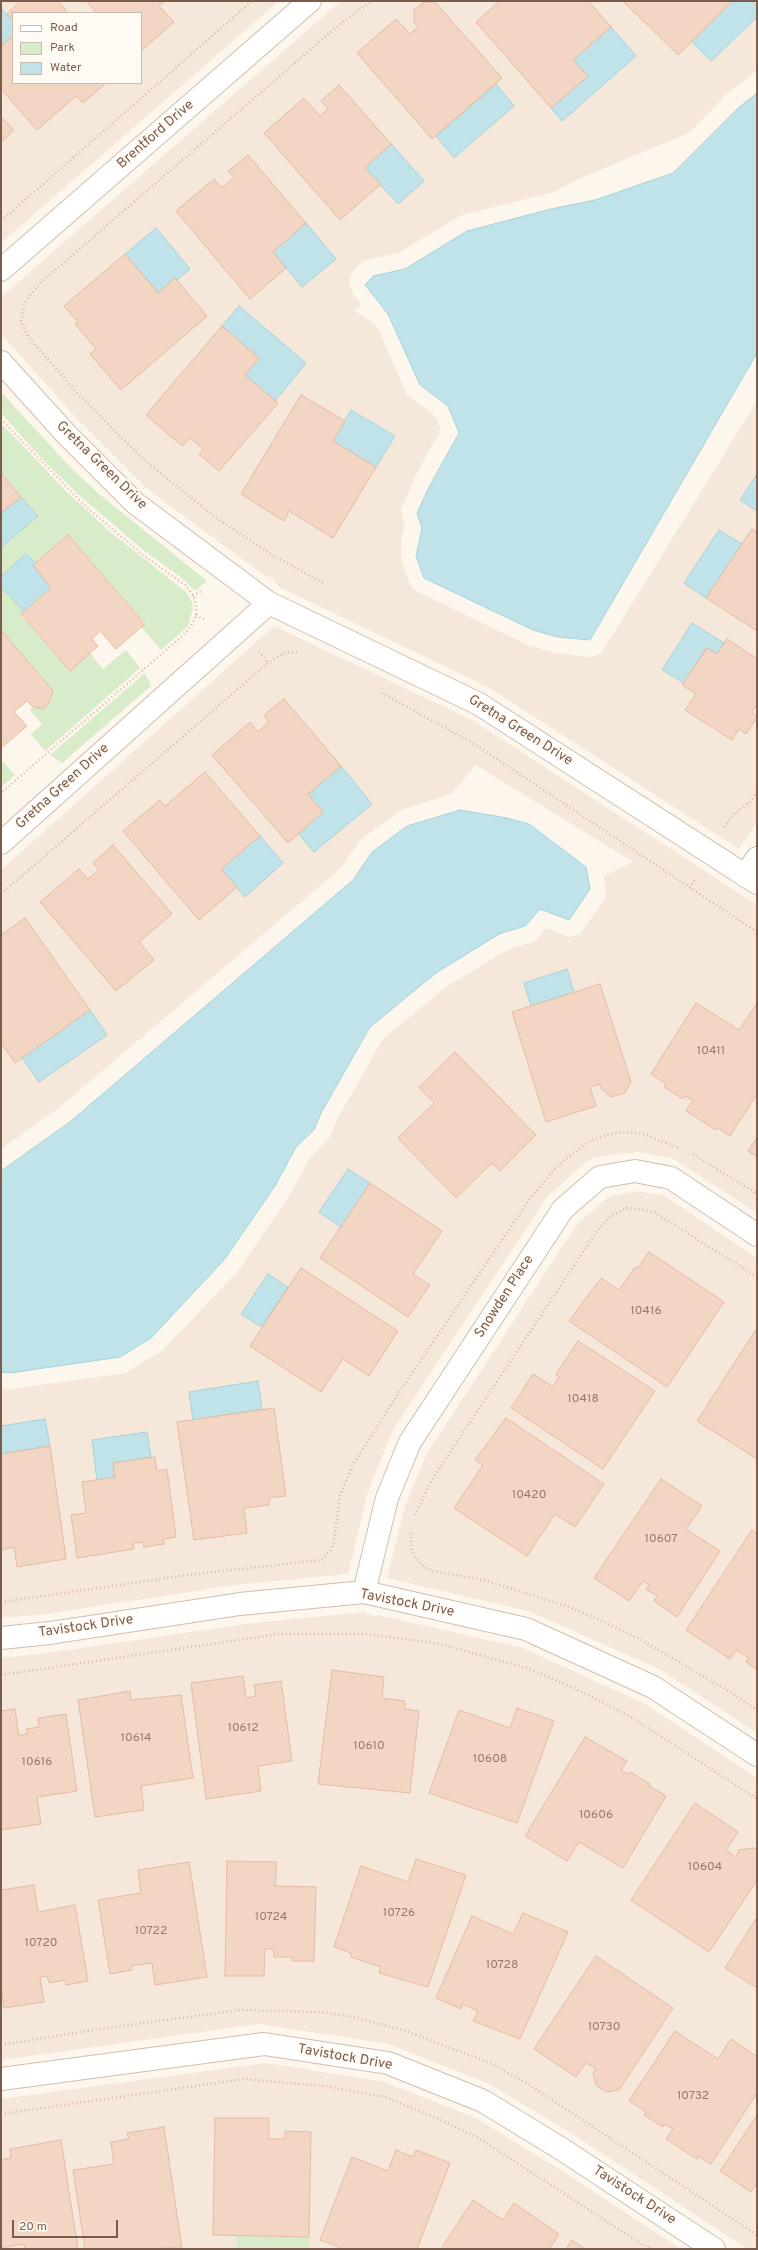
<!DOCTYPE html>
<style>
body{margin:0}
#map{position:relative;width:758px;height:2250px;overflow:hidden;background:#fdf6ec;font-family:Overpass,sans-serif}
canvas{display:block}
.frame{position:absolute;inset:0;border:2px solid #7a5c4d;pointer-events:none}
.legend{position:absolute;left:12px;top:12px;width:130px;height:72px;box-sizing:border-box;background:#fffaf3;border:1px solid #cabbb1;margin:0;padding:5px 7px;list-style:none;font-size:12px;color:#7a5c4d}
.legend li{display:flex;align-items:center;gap:8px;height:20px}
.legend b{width:20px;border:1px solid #cabbb1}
.scale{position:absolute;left:12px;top:2220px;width:106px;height:18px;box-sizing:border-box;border:2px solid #7a5c4d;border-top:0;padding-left:5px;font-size:12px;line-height:14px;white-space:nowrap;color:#7a5c4d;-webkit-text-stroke:3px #fffaf3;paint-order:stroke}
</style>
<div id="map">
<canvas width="758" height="2250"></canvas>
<div class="frame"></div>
<ul class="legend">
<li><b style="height:5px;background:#fff"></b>Road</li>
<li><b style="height:11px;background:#d8ecc9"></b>Park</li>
<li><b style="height:11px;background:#bfe3e8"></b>Water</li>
</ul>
<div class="scale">20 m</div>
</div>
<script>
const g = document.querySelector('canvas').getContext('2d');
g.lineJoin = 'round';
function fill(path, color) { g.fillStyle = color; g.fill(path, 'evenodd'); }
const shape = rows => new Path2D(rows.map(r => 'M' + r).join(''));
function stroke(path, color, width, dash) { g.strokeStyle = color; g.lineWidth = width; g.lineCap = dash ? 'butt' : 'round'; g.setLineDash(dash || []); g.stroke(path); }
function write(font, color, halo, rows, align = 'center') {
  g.font = font + ' Overpass,sans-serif'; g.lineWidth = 4; g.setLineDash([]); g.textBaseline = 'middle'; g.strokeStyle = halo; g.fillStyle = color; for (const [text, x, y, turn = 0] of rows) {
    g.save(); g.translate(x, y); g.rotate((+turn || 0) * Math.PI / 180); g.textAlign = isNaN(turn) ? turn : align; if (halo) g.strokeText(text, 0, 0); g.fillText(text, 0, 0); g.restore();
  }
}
fill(shape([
 [1,1,279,1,1,243],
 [13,13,141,13,141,83,13,83],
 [341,1,757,1,757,70,727,94,689,133,583,177,554,192,462,215,398,253,363,261,352,273,349,283,353,294,361,304,354,310,377,326,407,395,435,416,441,430,414,478,401,510,405,526,401,539,401,560,409,582,414,590,528,645,556,653,590,657,601,654,757,401,757,822,739,849,488,687,279,587,269,575,266,577,146,488,79,421,1,334,1,297],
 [274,626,472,720,757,905,757,1213,672,1158,637,1152,595,1157,586,1162,547,1197,393,1430,368,1491,348,1574,235,1585,46,1614,1,1618,1,1388,10,1389,125,1373,163,1350,238,1271,289,1196,310,1158,330,1137,336,1121,383,1039,446,987,507,950,535,941,546,928,570,937,580,934,604,900,606,894,604,876,633,862,476,765,451,794,401,810,361,839,341,868,60,1107,1,1149,1,870],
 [637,1191,665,1196,757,1258,757,1733,659,1669,528,1611,387,1578,405,1506,427,1453,578,1223,610,1196],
 [363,1612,377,1617,378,1615,523,1648,645,1704,757,1778,757,2249,747,2249,568,2131,487,2083,388,2044,259,2024,1,2060,1,1658,55,1652,245,1624],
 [266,2063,385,2082,476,2118,551,2164,681,2249,1,2249,1,2099]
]), '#f5e8da');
fill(shape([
 [1,392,70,467,99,494,207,581,195,591,183,579,142,549,80,496,43,460,1,413],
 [1,423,66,491,109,531,186,592,191,600,193,608,188,626,161,650,141,627,145,623,68,535,35,563,26,554,1,576,1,547,38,516,1,473],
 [1,586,24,612,21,615,69,670,90,653,103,669,126,650,140,668,45,751,31,734,42,724,30,710,33,707,43,708,49,702,53,691,1,630],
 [145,673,151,686,62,763,50,755],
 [1,760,15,775,1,787],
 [237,2235,309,2237,309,2249,236,2249]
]), '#d8ecc9');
const water = shape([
 [732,1,752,1,757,6,757,17,711,61,691,41,732,1],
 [1,8,13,21,13,35,1,46,1,8],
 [611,27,636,56,562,121,551,108,588,76,573,60,611,27],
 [496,84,514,106,454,158,436,136,496,84],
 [757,93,757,353,590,640,558,637,533,630,424,578,416,556,422,528,417,513,429,487,459,433,448,406,420,385,388,314,365,285,373,276,405,269,467,231,551,209,595,200,673,173,738,108,757,93],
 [391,144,424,181,398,204,365,168,391,144],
 [306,223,336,259,302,287,273,252,306,223],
 [156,228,190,269,177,280,175,278,158,293,125,254,156,228],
 [239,306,306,363,275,401,245,375,259,358,222,326,239,306],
 [351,410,395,436,376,467,333,441,351,410],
 [757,474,757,511,740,500,757,474],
 [21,497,38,516,1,547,1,513,21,497],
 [719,530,742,544,706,598,684,583,719,530],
 [26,554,35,563,33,566,51,588,24,612,1,586,1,576,26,554],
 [692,623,724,643,717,654,706,648,684,683,662,670,692,623],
 [341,766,372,804,314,852,298,833,323,812,308,794,341,766],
 [460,810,507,818,529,824,586,867,590,889,569,920,540,909,525,926,499,934,436,973,370,1027,321,1113,314,1130,296,1147,275,1186,224,1260,151,1338,120,1357,10,1373,1,1372,1,1171,71,1121,353,880,372,852,407,826,460,810],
 [260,836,283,863,245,897,221,869,260,836],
 [567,969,574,992,531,1006,524,983,567,969],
 [90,1010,107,1035,39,1082,22,1058,90,1010],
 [348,1169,370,1183,341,1227,319,1212,348,1169],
 [268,1274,288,1287,261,1327,241,1314,268,1274],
 [258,1381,262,1409,193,1420,189,1392,258,1381],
 [45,1419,50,1446,1,1454,1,1426,45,1419],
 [147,1432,151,1457,113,1463,115,1477,97,1480,92,1440,147,1432]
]);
fill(water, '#bfe3e8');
stroke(water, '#a5d3da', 1);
const building = shape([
 [21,1,58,1,68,13,13,13,13,21,7,14,21,1],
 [86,1,165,1,159,6,174,22,141,51,141,13,97,13,86,1],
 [500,1,588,1,611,27,573,60,588,76,551,108,476,22,500,1],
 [623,1,732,1,678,55,623,1],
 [424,2,435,2,502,78,432,139,357,53,396,19,410,34,418,27,414,22,414,10,424,2],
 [13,35,13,83,106,83,83,103,76,96,37,130,1,89,1,46,13,35],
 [339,85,391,144,365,168,381,184,340,220,264,133,304,98,320,116,328,109,321,101,339,85],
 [1,117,14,130,1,142,1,117],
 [248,155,306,223,273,252,286,268,250,299,176,211,214,179,222,188,234,177,228,171,248,155],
 [125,254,158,293,175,278,207,316,121,390,90,354,96,349,75,324,78,322,64,306,125,254],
 [222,326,259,358,245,375,278,403,219,471,199,454,203,449,190,438,182,446,146,415,222,326],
 [301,395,345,421,333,441,376,467,333,538,289,511,284,521,241,494,301,395],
 [1,473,21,497,1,513,1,473],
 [752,529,757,532,757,631,706,598,752,529],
 [68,535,145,624,116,649,100,631,92,639,98,646,70,671,21,614,51,588,33,565,68,535],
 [1,630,53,691,49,702,43,709,33,707,27,701,14,712,27,726,1,748,1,630],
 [727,639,757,659,757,704,752,712,757,717,746,734,739,729,732,740,685,710,696,694,682,685,707,648,717,654,727,639],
 [284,699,341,766,308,794,323,812,288,843,212,755,250,722,258,732,269,722,264,715,284,699],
 [205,772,260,836,221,869,237,887,199,920,123,831,160,800,165,806,205,772],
 [113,845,172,914,139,942,154,960,116,991,40,902,79,869,88,879,99,870,93,863,113,845],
 [25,918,90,1010,15,1063,1,1043,1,935,25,918],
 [600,984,631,1082,625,1093,611,1097,602,1090,600,1084,590,1087,596,1106,546,1122,512,1012,600,984],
 [696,1003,739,1030,757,1003,757,1094,730,1136,718,1128,716,1130,686,1111,693,1100,685,1096,683,1099,664,1087,666,1084,651,1074,696,1003],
 [455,1052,536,1135,500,1171,492,1163,456,1198,398,1138,434,1103,419,1087,455,1052],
 [757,1137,757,1157,748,1151,757,1137],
 [370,1183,442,1231,413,1274,430,1285,408,1317,320,1258,370,1183],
 [649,1252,724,1302,667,1387,569,1321,601,1278,619,1290,635,1267,638,1268,649,1252],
 [301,1268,398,1331,369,1376,343,1359,321,1392,250,1346,301,1268],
 [755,1331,757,1332,757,1459,697,1421,755,1331],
 [578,1341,655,1391,603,1469,511,1408,533,1374,553,1387,559,1377,556,1374,578,1341],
 [274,1408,286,1496,269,1498,269,1505,244,1508,247,1533,194,1540,177,1422,274,1408],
 [506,1418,604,1484,575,1527,555,1514,527,1556,454,1508,483,1465,475,1460,506,1418],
 [50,1446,66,1559,17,1567,14,1547,1,1550,1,1454,50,1446],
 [155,1457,157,1471,167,1469,176,1537,163,1539,164,1544,144,1547,143,1542,133,1543,134,1549,77,1558,71,1515,86,1513,82,1482,115,1477,113,1463,155,1457],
 [661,1479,702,1506,686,1529,720,1551,677,1617,654,1601,657,1596,646,1589,649,1585,643,1581,629,1601,594,1578,661,1479],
 [752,1530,757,1534,757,1670,746,1662,749,1658,736,1650,730,1659,686,1630,752,1530],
 [332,1670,384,1677,382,1698,405,1701,405,1709,419,1711,410,1793,318,1784,332,1670],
 [243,1676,246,1698,256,1696,254,1685,281,1681,292,1761,258,1766,261,1791,206,1799,191,1683,243,1676],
 [130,1691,131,1700,181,1695,193,1778,141,1786,144,1810,95,1817,78,1700,130,1691],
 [517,1708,554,1721,517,1823,429,1793,459,1710,510,1728,517,1708],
 [15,1709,19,1736,27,1734,26,1729,39,1727,38,1718,66,1714,77,1791,37,1797,41,1824,1,1830,1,1711,15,1709],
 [585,1737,627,1761,621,1770,628,1774,630,1772,650,1784,649,1786,666,1796,623,1868,579,1842,567,1861,525,1836,585,1737],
 [695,1803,738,1832,726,1850,736,1857,739,1850,753,1848,757,1850,757,1880,709,1952,631,1900,695,1803],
 [416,1859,466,1875,428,1987,379,1973,381,1967,351,1957,351,1953,334,1947,361,1866,408,1882,416,1859],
 [227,1861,277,1862,275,1886,316,1887,314,1961,292,1961,292,1957,274,1957,274,1949,265,1949,264,1976,225,1976,227,1861],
 [189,1862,207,1977,155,1985,152,1963,131,1966,132,1970,110,1974,98,1900,141,1893,138,1870,189,1862],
 [34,1885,38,1912,75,1905,88,1981,66,1985,65,1980,49,1983,47,1976,40,1977,44,2002,4,2008,1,1987,1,1890,34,1885],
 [523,1913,568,1932,520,2039,473,2021,478,2011,462,2004,461,2009,436,1998,472,1916,513,1934,523,1913],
 [757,1917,757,1988,725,1968,757,1917],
 [596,1956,673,2008,619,2090,606,2092,596,2085,593,2073,596,2069,586,2063,576,2077,534,2049,596,1956],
 [675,2031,718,2059,731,2039,757,2057,757,2093,711,2164,698,2156,697,2159,666,2139,673,2129,664,2124,663,2127,644,2115,646,2112,629,2101,675,2031],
 [757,2115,757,2183,751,2192,720,2171,757,2115],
 [215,2118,269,2118,269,2139,285,2139,285,2131,311,2132,309,2237,213,2235,215,2118],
 [164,2127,182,2248,85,2249,73,2170,114,2164,111,2142,129,2139,127,2133,164,2127],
 [61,2140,78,2249,25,2249,24,2244,1,2248,1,2160,11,2158,10,2149,61,2140],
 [396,2150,413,2157,416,2150,450,2163,417,2249,344,2249,320,2240,352,2157,388,2171,396,2150],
 [473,2200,503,2220,514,2203,559,2234,549,2249,441,2249,473,2200],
 [572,2240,585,2249,566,2249,572,2240]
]);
fill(building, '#f3d5c3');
stroke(building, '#e6bba3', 1);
const minor = shape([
 [1,270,310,1],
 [1,362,66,434,135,503,269,603,479,704,757,883],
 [1,843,269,603],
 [745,876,757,858],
 [364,1592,387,1498,410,1442,563,1209,600,1177,635,1171,671,1178,757,1235],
 [1,1638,50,1633,240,1604,364,1592,526,1629,653,1687,757,1755],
 [1,2079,264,2044,388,2063,483,2101,560,2148,714,2249]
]);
stroke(minor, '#d1beb0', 24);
stroke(shape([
 [1,221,252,1],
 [1,419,84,505,143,555,185,585,193,595,196,605,196,617,189,629,179,639,1,793],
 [323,583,274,556,216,518,142,458,79,395,29,338,21,321,25,302,39,284,339,25,372,1],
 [193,596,203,590],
 [196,615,206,620],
 [259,651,268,663],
 [382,693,476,745,757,932],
 [724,827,735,813,750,802,757,792],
 [690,888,696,878],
 [1,894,268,663,286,652,299,653],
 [693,1154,757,1194],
 [415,1515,431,1481,599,1228,611,1216,627,1208,640,1209,655,1213,757,1277],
 [411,1533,411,1546,414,1556,422,1565,432,1571,484,1580,563,1605,598,1619,636,1637,732,1693,757,1710],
 [1,1602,195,1574,322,1560,330,1551,334,1542,340,1495,353,1465,396,1397,531,1197,558,1165,590,1141,606,1135,624,1132,643,1134,679,1148],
 [1,1675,279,1634,369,1634,440,1644,530,1669,580,1691,631,1717,757,1799],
 [1,2045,99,2029,240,2010,321,2012,354,2017,406,2031,490,2063,528,2084,757,2235],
 [1,2114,244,2079,324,2086,385,2097,443,2121,477,2137,643,2245,654,2249]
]), '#d9b8a5', 2.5, [1, 3]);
stroke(minor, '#fff', 22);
write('12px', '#987a6a', null, [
 ["10411",711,1052],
 ["10416",646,1312],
 ["10418",583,1400],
 ["10420",529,1496],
 ["10607",661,1540],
 ["10612",243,1729],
 ["10614",136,1739],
 ["10610",369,1747],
 ["10608",490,1760],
 ["10616",37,1763],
 ["10606",596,1816],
 ["10604",705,1868],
 ["10726",399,1914],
 ["10724",271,1918],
 ["10722",151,1932],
 ["10720",41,1944],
 ["10728",502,1966],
 ["10730",604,2028],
 ["10732",693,2097]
]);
write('14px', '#7a5c4d', '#fffaf3', [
 ["Brentford Drive",156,135,-41],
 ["Gretna Green Drive",101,466,44],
 ["Gretna Green Drive",520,731,32],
 ["Gretna Green Drive",63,787,-42],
 ["Snowden Place",505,1297,-57],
 ["Tavistock Drive",407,1604,11],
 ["Tavistock Drive",86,1627,-8],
 ["Tavistock Drive",345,2058,10],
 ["Tavistock Drive",634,2196,33]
]);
</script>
